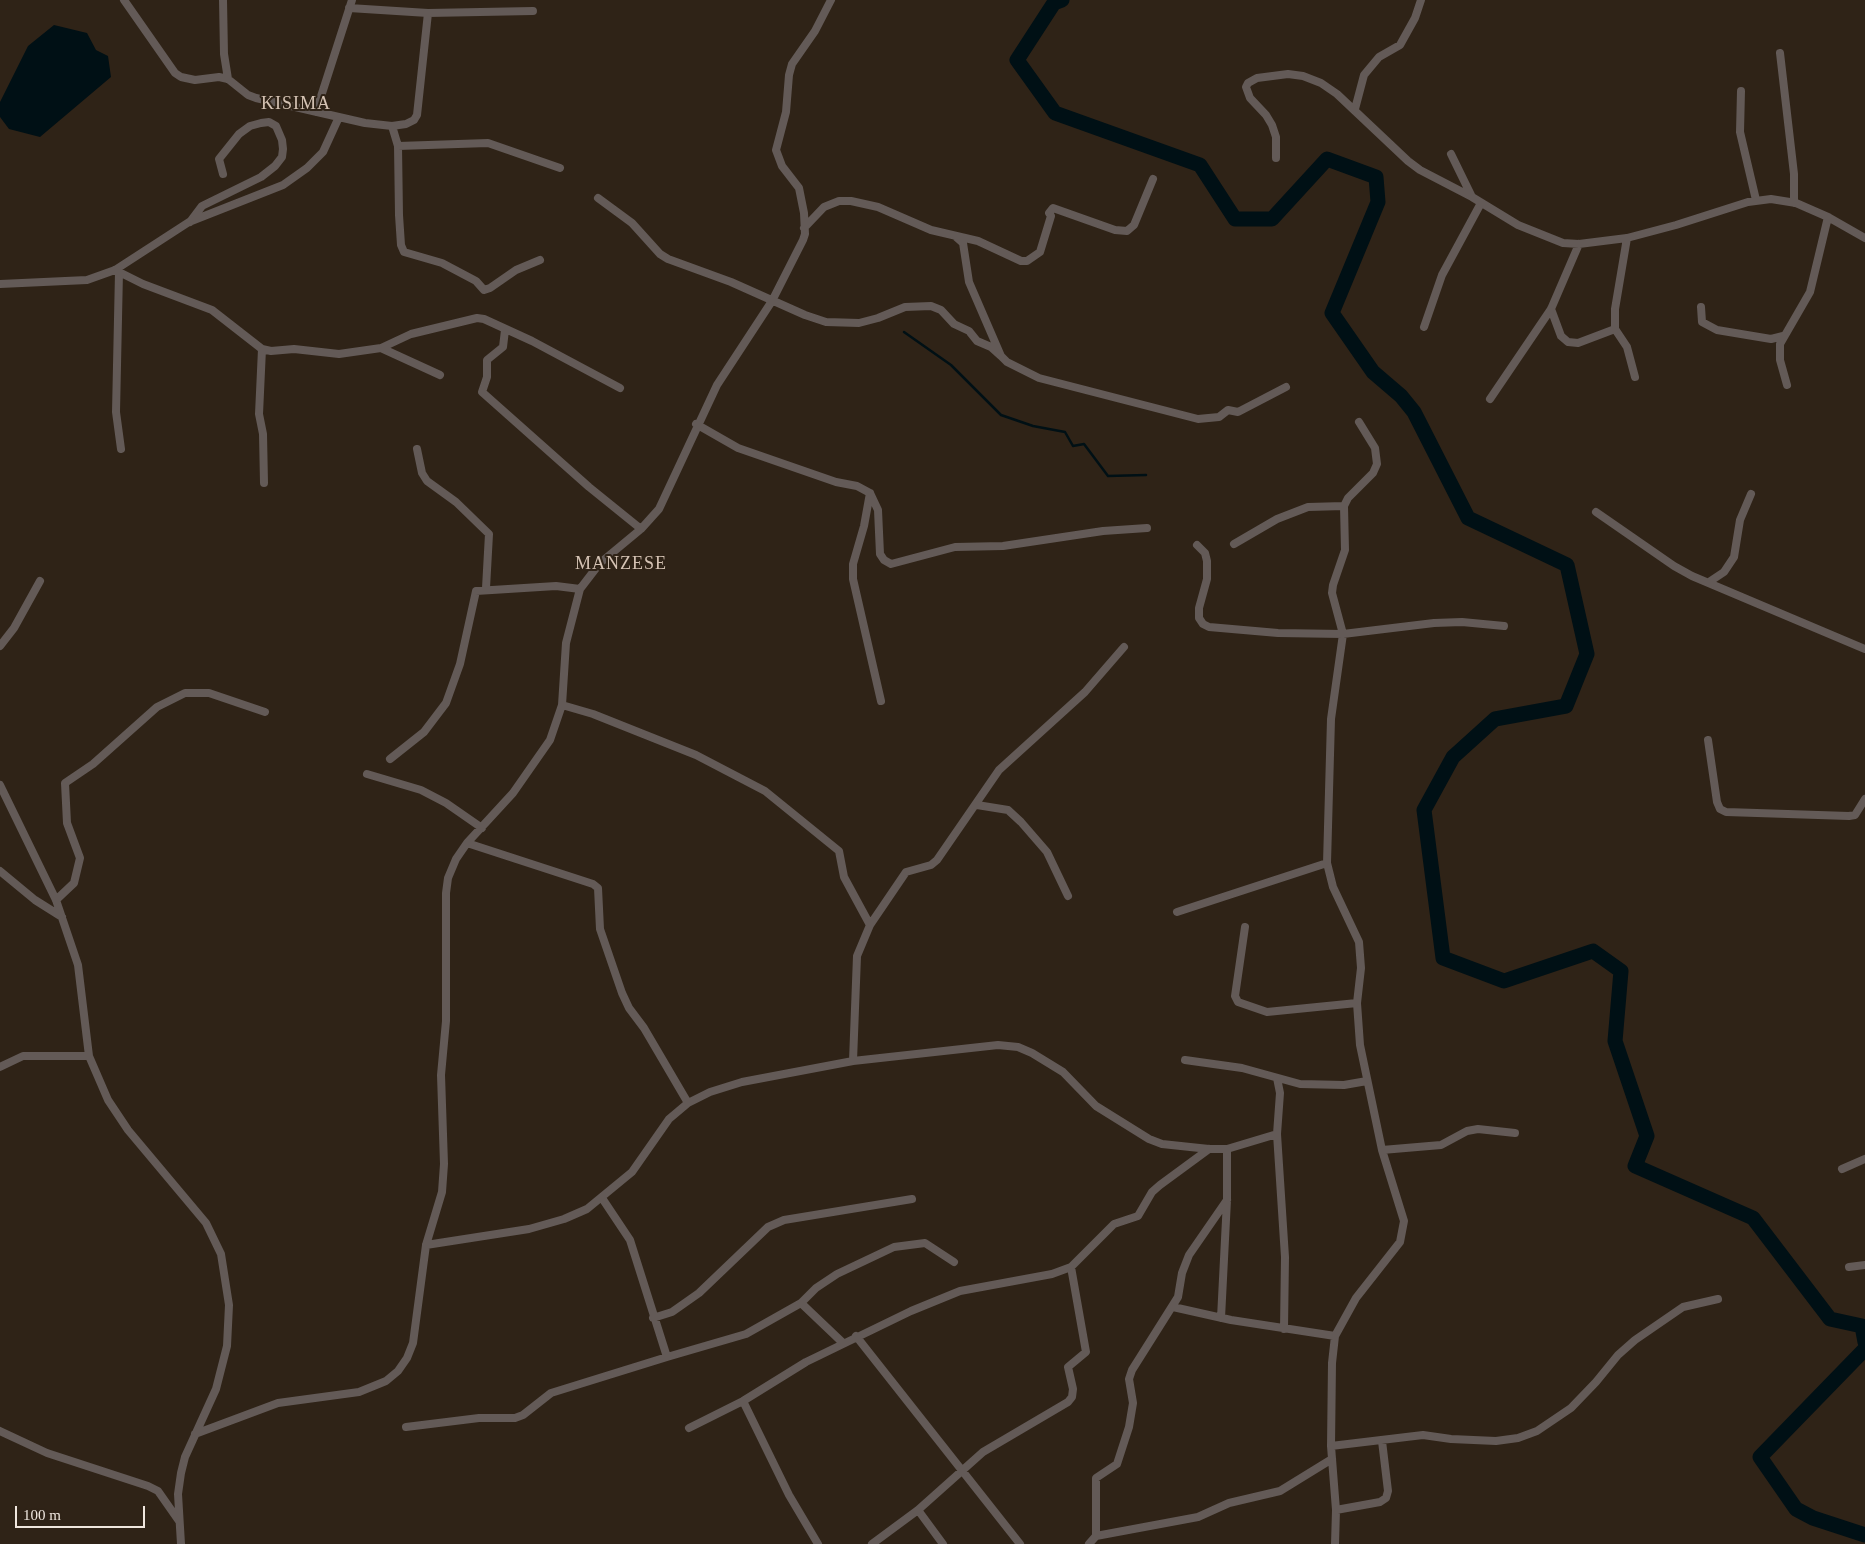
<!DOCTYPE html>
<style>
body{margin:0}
#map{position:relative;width:1865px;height:1544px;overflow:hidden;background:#2f2317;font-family:Georgia,serif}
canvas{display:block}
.scale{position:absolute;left:15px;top:1506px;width:130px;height:22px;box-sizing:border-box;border:2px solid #efe6de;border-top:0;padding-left:6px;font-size:15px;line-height:18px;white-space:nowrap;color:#efe6de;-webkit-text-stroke:4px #2f2317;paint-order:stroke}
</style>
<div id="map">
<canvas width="1865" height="1544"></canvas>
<div class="scale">100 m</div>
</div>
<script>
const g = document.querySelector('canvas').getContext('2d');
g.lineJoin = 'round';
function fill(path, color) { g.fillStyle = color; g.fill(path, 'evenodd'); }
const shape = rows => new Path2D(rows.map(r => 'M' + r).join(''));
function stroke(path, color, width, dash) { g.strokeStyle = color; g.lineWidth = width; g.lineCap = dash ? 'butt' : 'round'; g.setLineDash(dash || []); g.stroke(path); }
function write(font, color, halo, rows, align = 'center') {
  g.font = font + ' Georgia,serif'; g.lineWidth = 4; g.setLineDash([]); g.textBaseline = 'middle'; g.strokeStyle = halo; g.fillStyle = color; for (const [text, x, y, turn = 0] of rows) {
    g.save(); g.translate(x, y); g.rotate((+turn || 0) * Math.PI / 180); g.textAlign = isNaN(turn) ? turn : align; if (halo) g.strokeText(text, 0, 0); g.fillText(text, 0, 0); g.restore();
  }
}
fill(shape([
 [54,25,87,33,96,50,108,56,111,77,40,137,9,129,0,117,0,102,28,46]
]), '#001015');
stroke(shape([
 [904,332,951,365,1001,415,1033,426,1065,432,1073,446,1084,444,1108,476,1146,475]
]), '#001015', 2.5);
stroke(shape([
 [1062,0,1054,3,1017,60,1055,113,1200,165,1235,219,1272,219,1327,159,1376,177,1378,202,1332,313,1373,372,1401,396,1414,412,1468,518,1567,565,1587,654,1566,706,1495,719,1453,757,1424,810,1443,958,1504,981,1593,951,1621,971,1615,1041,1647,1136,1635,1166,1753,1218,1830,1319,1862,1326,1865,1342],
 [1865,1349,1760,1457,1796,1509,1813,1518,1865,1535]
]), '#001015', 15);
stroke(shape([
 [124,0,175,73,181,77,195,80,219,77,228,79,248,95,256,98,365,123,392,126,406,124,414,120,417,115,428,13],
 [223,0,224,54,228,79],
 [349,8,428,13,533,11],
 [1780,53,1794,174,1794,203],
 [1741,91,1740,132,1756,200],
 [1355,109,1364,75,1379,57,1400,45,1415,18,1421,0],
 [316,112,352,0],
 [392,126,398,146,399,215,401,245,404,252,442,263,476,281,484,290,490,288,516,270,540,260],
 [398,146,488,143,560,168],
 [1451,154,1472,197],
 [1276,158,1276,137,1272,125,1266,115,1250,98,1246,87,1248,83,1257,78,1288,74,1303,76,1321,83,1337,94,1408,161,1420,170,1472,197,1518,225,1563,243,1579,244,1627,238,1676,225,1748,202,1771,199,1796,203,1828,217,1865,238],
 [598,198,632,223,660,254,668,259,731,282,805,315,826,322,859,323,878,318,905,307,931,306,941,310,954,324,969,331,977,341,991,347,1001,356],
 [190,222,202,206,261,177,275,166,282,157,283,149,282,140,276,126,269,122,261,123,250,126,239,134,219,159,223,174],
 [804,228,824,207,839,201,851,201,878,207,931,230,978,241,1021,261,1027,261,1040,252,1051,216,1049,213,1053,208,1115,230,1127,231,1134,225,1153,179],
 [955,236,963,243,969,282,1001,356,1007,362,1039,378,1198,419,1219,417,1228,410,1238,412,1286,387],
 [1627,238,1615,309,1615,329,1627,347,1635,377],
 [115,270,143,284,212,310,262,349,271,351,294,349,339,354,381,348,440,375],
 [119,272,116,412,121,449],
 [0,284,87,280,115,270,189,222,283,185,307,168,323,152,339,117],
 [1701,307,1702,322,1717,330,1771,339,1783,336],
 [1551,309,1561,336,1568,342,1578,343,1615,329],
 [1424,327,1442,275,1481,203],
 [505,330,503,347,487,360,487,377,482,392,589,487,641,529],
 [381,348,411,334,477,318,484,319,532,341,620,388],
 [262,349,259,414,263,434,264,483],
 [1787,385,1780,360,1780,344,1810,292,1828,217],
 [1490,399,1551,309,1579,244],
 [696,424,738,448,836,482,857,486,870,493,878,510,880,554,884,560,891,564,955,547,1003,546,1103,531,1147,528],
 [417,449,422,473,427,481,456,502,489,534,486,588],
 [870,493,864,526,853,564,853,579,881,701],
 [1596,512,1674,566,1692,576,1865,649],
 [1234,544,1277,519,1308,507,1344,506],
 [1197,545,1205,553,1207,561,1207,579,1199,608,1199,618,1203,624,1209,627,1278,633,1343,634,1434,623,1462,622,1504,626],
 [1709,582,1724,572,1734,557,1740,520,1751,494],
 [0,646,14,628,40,581],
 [562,705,593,714,696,755,765,791,839,851,844,877,870,925],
 [1708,740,1717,802,1720,809,1726,812,1849,816,1855,815,1865,799],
 [390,759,424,732,446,703,460,664,476,591,556,586,580,589],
 [367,774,421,790,446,803,482,828],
 [0,785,56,900,78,965,89,1056,108,1100,128,1130,206,1223,221,1254,229,1305,227,1346,216,1389,185,1457,181,1473,178,1494,181,1544],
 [977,805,1008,810,1021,822,1047,852,1068,896],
 [467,843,593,884,598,888,600,929,622,993,629,1008,644,1028,688,1103],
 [0,871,35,900,62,917],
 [56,900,74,883,80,858,67,823,65,783,93,764,157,707,185,693,209,693,265,712],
 [1177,912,1327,863],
 [1245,927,1235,996,1238,1002,1267,1012,1357,1003],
 [1185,1060,1242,1068,1300,1084,1344,1085,1367,1081],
 [853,1061,857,956,870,925,906,872,931,865,937,860,999,770,1085,692,1124,647],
 [0,1067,23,1056,89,1056],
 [1277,1078,1280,1093,1277,1134,1285,1257,1284,1329],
 [1382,1150,1441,1145,1467,1131,1478,1129,1515,1133],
 [1842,1169,1865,1159],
 [602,1198,630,1240,667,1357,746,1334,801,1303,816,1288,837,1274,894,1247,925,1243,954,1262],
 [426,1245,529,1229,564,1219,587,1209,632,1172,669,1119,688,1103,710,1092,742,1082,853,1061,998,1045,1018,1047,1032,1053,1063,1072,1096,1106,1149,1139,1162,1144,1209,1149,1227,1149,1277,1134],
 [1849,1267,1865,1265],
 [801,1303,843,1343],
 [1173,1307,1231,1320,1335,1336],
 [653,1318,672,1312,699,1293,768,1227,784,1220,912,1199],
 [1221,1318,1227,1200,1227,1149],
 [856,1336,1020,1544],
 [743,1401,789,1495,818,1544],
 [406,1427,479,1418,515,1418,523,1415,551,1393,667,1357],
 [689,1428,743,1401,806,1362,911,1311,960,1291,1052,1274,1071,1267,1114,1224,1138,1216,1152,1192,1160,1185,1209,1149],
 [0,1431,47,1453,148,1486,158,1491,179,1521],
 [195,1434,278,1403,359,1392,386,1381,398,1371,407,1358,413,1343,426,1245,442,1192,444,1164,441,1075,446,1021,446,893,448,878,456,859,467,843,513,793,550,740,562,705,566,643,580,589,600,563,641,529,659,509,717,385,772,301,803,240,805,234,804,213,799,188,782,166,776,150,786,112,789,75,792,64,815,31,831,0],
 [1331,1446,1423,1435,1451,1439,1496,1441,1518,1438,1537,1431,1571,1408,1596,1382,1618,1355,1635,1340,1683,1307,1718,1299],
 [918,1510,943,1544],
 [1336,1510,1380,1502,1386,1498,1388,1491,1382,1441],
 [1096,1536,1198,1517,1229,1503,1280,1491,1332,1459],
 [872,1544,918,1510,983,1452,1068,1402,1072,1397,1073,1389,1068,1367,1086,1352,1071,1267],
 [1089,1544,1096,1536,1096,1478,1117,1464,1129,1427,1133,1403,1129,1379,1132,1370,1178,1297,1182,1273,1189,1255,1227,1200],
 [1335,1544,1336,1510,1331,1446,1332,1363,1335,1336,1356,1298,1400,1242,1404,1221,1382,1150,1360,1045,1357,1003,1361,968,1359,942,1333,887,1327,863,1331,719,1343,634,1332,593,1333,585,1345,550,1344,506,1348,498,1373,473,1377,464,1375,448,1359,422]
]), '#635a57', 8);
g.letterSpacing = '1px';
write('18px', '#d5c3b4', '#2f2317', [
 ["KISIMA",296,104],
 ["MANZESE",621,564]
]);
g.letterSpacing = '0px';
</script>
